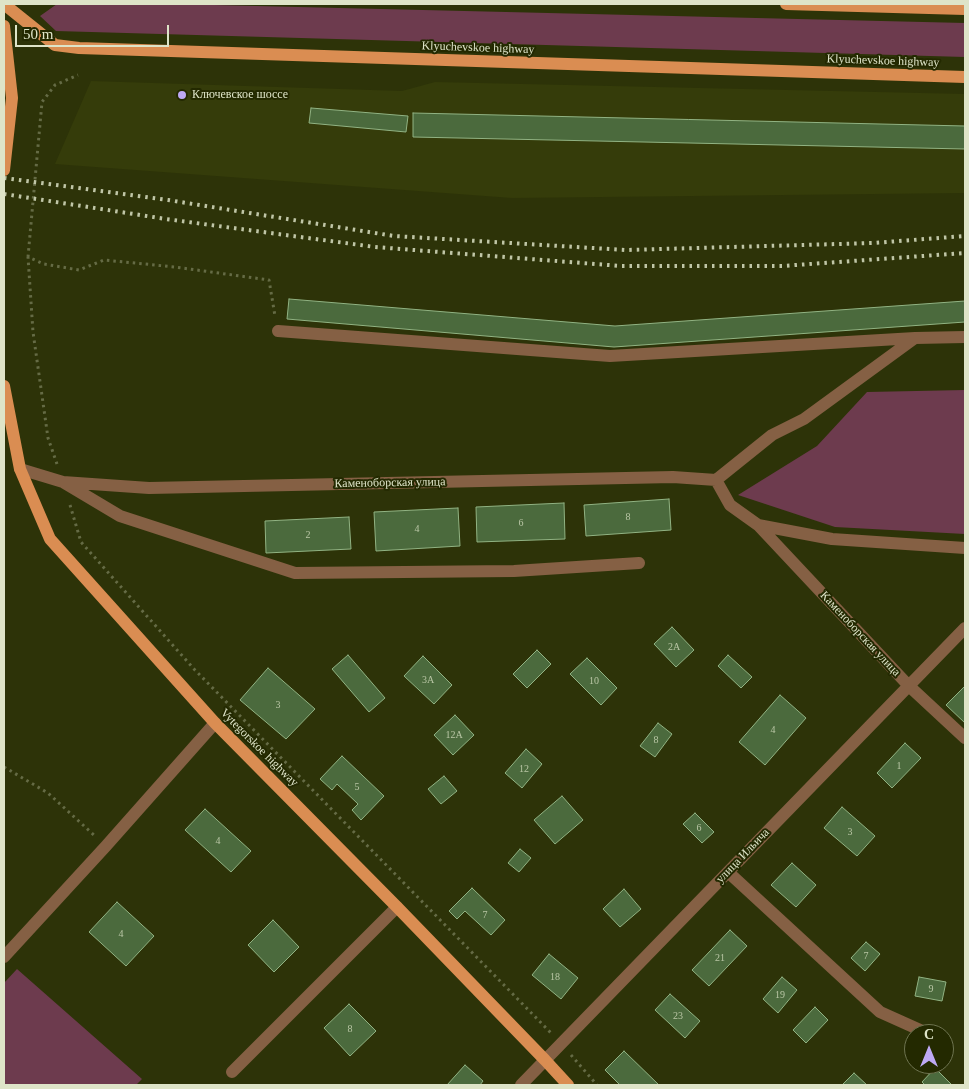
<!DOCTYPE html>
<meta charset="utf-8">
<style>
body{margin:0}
#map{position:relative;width:969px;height:1089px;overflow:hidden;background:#2d3308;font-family:Georgia,serif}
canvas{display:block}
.frame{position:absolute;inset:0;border:5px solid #dee4c8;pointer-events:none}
.north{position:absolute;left:904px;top:1024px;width:50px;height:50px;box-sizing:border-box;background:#232900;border:1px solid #6e7450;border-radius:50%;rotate:0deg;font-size:14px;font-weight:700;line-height:20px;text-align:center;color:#dee4c8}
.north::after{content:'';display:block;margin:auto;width:18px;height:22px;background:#bea9f4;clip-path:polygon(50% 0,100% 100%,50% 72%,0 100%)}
.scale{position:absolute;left:15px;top:25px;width:154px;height:22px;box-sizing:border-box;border:2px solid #dee4c8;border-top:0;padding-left:6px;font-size:15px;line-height:18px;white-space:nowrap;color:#dee4c8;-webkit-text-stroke:4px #232900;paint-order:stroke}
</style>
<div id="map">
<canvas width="969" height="1089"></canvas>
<div class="frame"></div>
<div class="north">С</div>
<div class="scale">50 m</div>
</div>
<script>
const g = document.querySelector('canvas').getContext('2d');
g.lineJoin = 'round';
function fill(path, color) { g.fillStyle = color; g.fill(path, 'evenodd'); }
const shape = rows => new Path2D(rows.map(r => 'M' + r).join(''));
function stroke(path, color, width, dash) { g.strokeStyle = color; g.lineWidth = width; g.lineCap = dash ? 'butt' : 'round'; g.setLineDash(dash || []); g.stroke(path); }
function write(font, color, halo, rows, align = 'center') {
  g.font = font + ' Georgia,serif'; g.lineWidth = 4; g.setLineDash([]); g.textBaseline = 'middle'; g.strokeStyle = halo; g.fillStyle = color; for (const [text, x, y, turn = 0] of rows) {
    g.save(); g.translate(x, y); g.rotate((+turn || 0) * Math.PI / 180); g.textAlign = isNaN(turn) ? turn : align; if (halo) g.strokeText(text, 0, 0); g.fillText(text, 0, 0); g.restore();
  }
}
fill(shape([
 [91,81,402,91,435,82,965,94,965,193,512,198,55,164]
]), '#353c0a');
fill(shape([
 [57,4,173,4,965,23,965,57,56,31,40,16],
 [965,390,965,534,835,527,738,495,817,446,867,392],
 [17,969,142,1079,136,1085,4,1085,4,983]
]), '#6d3b4e');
const building = shape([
 [311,108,408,116,406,132,309,123,311,108],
 [413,113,965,126,965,149,413,137,413,113],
 [289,299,615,326,965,301,965,322,614,347,287,319,289,299],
 [669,499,671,530,586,536,584,505,669,499],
 [564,503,565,539,477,542,476,507,564,503],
 [458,508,460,546,376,551,374,512,458,508],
 [349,517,351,549,266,553,265,521,349,517],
 [672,627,694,650,676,667,654,644,672,627],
 [537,650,551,664,527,688,513,674,537,650],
 [348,655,385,698,369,712,332,669,348,655],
 [728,655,752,677,741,688,718,666,728,655],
 [423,656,452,685,434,704,404,676,423,656],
 [587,658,617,688,601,705,570,674,587,658],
 [268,668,315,709,286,739,240,700,268,668],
 [965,686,965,723,946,705,965,686],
 [780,695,806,718,765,765,739,742,780,695],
 [455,715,474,735,453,755,434,735,455,715],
 [658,723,672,734,655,757,640,746,658,723],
 [905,743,921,758,892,788,877,773,905,743],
 [526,749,542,764,522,788,505,773,526,749],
 [342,756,384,796,361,820,352,810,358,804,337,784,332,790,320,779,342,756],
 [444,776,457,791,441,804,428,789,444,776],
 [562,796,583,820,555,844,534,820,562,796],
 [842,807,875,836,857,856,824,828,842,807],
 [205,809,251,851,231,872,185,830,205,809],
 [695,813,714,832,702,843,683,824,695,813],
 [520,849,531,858,519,872,508,863,520,849],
 [792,863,816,885,796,907,771,885,792,863],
 [472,888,505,920,491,935,465,911,457,919,449,911,472,888],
 [624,889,641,909,620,927,603,909,624,889],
 [117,902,154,936,126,966,89,932,117,902],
 [273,920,299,947,274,972,248,945,273,920],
 [730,930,747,946,709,986,692,970,730,930],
 [866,942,880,954,865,971,851,958,866,942],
 [549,954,578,978,561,999,532,975,549,954],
 [782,977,797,990,778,1013,763,999,782,977],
 [919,977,946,982,942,1001,915,996,919,977],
 [670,994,700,1021,685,1038,655,1010,670,994],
 [349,1004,376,1031,350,1056,324,1028,349,1004],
 [815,1007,828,1020,806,1043,793,1030,815,1007],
 [624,1051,659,1085,620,1085,605,1070,624,1051],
 [465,1065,483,1081,480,1085,447,1085,465,1065],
 [935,1068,951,1084,949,1085,925,1085,922,1082,935,1068],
 [854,1073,867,1085,842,1085,854,1073]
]);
fill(building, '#4b6a3d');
stroke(building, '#91b383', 1);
stroke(shape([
 [28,257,42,102,55,85,78,75],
 [57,464,48,438,33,332,28,257,44,264,79,270,104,260,175,267,269,280,275,316],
 [70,505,81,542,194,669,551,1033],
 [4,767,48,793,95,836],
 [571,1055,597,1085]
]), '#656b45', 3, [2.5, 4]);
stroke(shape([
 [278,331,610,356,915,338,965,337],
 [20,469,63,482,120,516,295,573,514,571,639,563],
 [716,480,730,505,758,525,832,539,965,548],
 [716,480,772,435,804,419,915,338],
 [63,482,149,488,673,477,716,480],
 [758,525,909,686,965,738],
 [728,872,880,1012,929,1034],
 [4,957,106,846,215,723],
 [232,1072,397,907],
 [521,1085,965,628]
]), '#856044', 12);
stroke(shape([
 [4,4,55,45,79,48,965,77],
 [786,4,965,9],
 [4,26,12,98,4,170],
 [4,386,20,469,50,539,215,723,397,907,545,1060,568,1085]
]), '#da8d52', 12);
stroke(shape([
 [4,178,168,200,394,236,626,250,873,243,965,236],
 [4,194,166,219,375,247,621,266,782,266,965,253]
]), '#c0c6a7', 4, [2.5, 5]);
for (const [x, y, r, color] of [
 [182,95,5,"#bea9f4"]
]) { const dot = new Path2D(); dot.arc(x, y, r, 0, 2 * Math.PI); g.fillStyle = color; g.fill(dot); stroke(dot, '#232900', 2); }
write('10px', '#b9c6a5', null, [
 ["8",628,517],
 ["6",521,523],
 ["4",417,529],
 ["2",308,535],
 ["2А",674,647],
 ["3А",428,680],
 ["10",594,681],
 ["3",278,705],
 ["4",773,730],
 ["12А",454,735],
 ["8",656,740],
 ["1",899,766],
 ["12",524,769],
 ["5",357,787],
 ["6",699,828],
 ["3",850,832],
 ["4",218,841],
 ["7",485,915],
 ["4",121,934],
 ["7",866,956],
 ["21",720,958],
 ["18",555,977],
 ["9",931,989],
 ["19",780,995],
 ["23",678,1016],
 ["8",350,1029]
]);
write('12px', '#dee4c8', '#232900', [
 ["Klyuchevskoe highway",478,48,2],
 ["Klyuchevskoe highway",883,61,2],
 ["Каменоборская улица",390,483,-1],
 ["Каменоборская улица",860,634,47],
 ["Vytegorskoe highway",259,748,45],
 ["улица Ильича",743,856,-46]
]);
write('12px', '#dee4c8', '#232900', [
 ["Ключевское шоссе",192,95]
], 'left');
</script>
